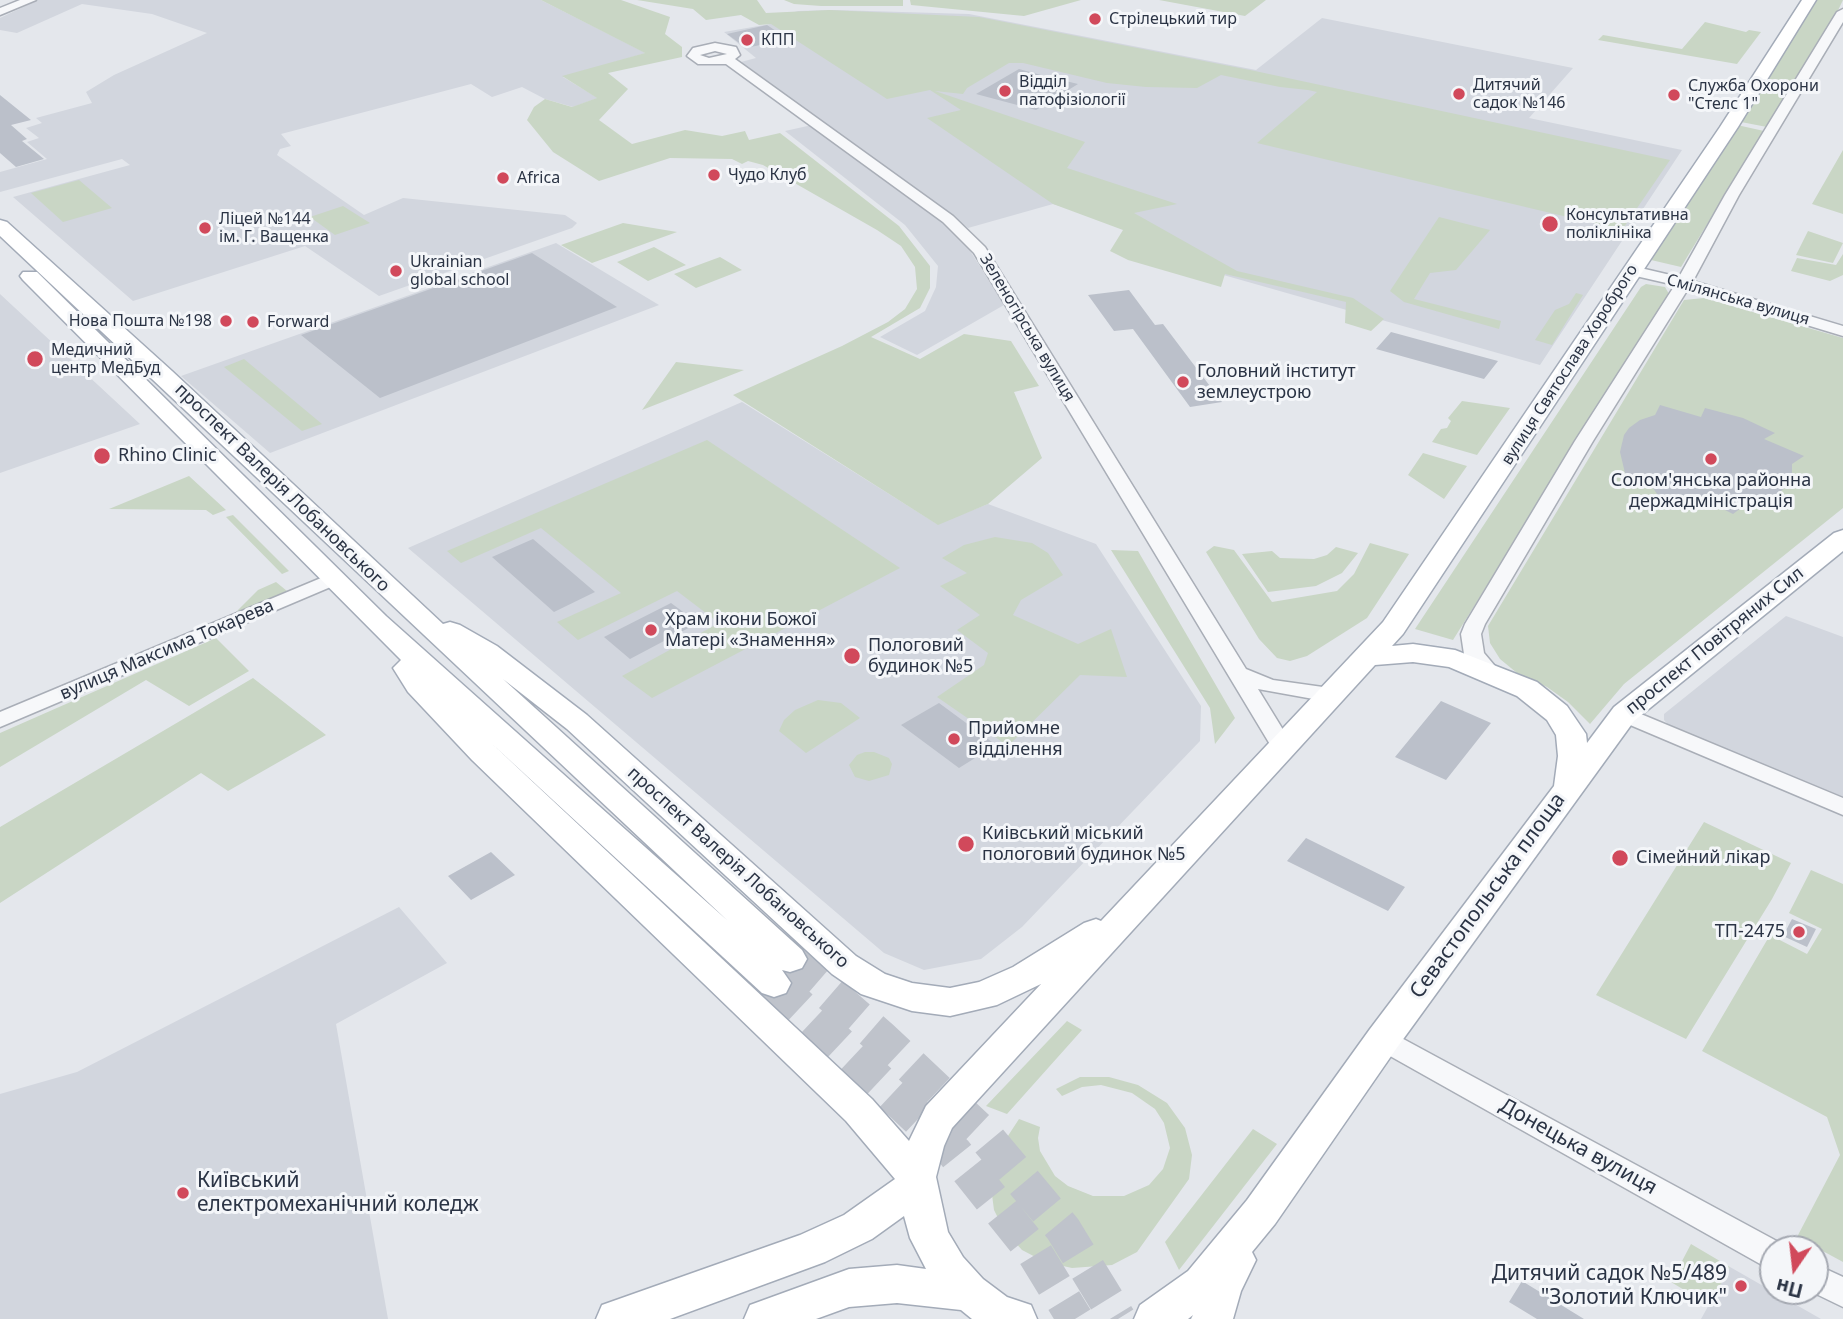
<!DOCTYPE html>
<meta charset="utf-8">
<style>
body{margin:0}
#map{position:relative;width:1843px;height:1319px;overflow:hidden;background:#e4e7ec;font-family:"Noto Sans",sans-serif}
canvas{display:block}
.north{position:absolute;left:1759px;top:1235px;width:70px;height:70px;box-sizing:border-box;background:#f4f6f9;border:2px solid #a4a8b1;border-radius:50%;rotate:194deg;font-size:19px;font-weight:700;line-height:28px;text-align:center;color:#2b3445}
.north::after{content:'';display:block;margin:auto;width:24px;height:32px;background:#d1495b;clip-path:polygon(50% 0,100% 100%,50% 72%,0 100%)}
</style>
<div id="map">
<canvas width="1843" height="1319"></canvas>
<div class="north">Пн</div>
</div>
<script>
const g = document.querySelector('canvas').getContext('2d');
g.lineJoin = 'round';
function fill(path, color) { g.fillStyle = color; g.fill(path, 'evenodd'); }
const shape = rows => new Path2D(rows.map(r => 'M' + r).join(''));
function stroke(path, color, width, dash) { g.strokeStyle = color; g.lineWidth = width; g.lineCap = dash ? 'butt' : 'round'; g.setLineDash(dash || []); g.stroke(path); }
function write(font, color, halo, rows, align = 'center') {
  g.font = font + ' "Noto Sans",sans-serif'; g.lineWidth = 6; g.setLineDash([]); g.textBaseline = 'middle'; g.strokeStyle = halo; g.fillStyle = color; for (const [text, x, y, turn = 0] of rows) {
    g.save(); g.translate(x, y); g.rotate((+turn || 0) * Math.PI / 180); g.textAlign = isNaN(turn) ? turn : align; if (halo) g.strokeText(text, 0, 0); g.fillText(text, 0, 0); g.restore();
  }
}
fill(shape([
 [38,0,541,0,646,53,563,77,598,98,573,107,545,99,522,87,492,97,471,84,281,134,291,146,280,149,277,155,364,215,403,198,565,215,577,223,572,228,379,296,305,246,133,301,13,197,130,165,122,159,0,192,0,172,47,159,27,142,39,138,26,128,42,123,36,118,92,103,86,92,114,75,207,33,152,14,82,4,17,33,0,30,0,18],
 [835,10,969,14,1256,70,1322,18,1573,68,1529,118,1682,150,1540,365,1132,249,1133,228,1053,204,968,228,741,62,756,58,724,32,770,24,769,20,798,11],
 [812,125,937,217,964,241,1004,305,917,355,880,337,925,311,936,287,938,266,905,225,785,131],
 [556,243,659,305,270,453,181,376],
 [0,294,140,424,0,473],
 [742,402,937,524,988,504,1096,544,1201,706,1200,741,1022,927,981,959,924,970,884,953,408,548],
 [1786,616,1843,637,1843,799,1670,727,1664,720,1664,714],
 [399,907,447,963,336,1024,388,1319,0,1319,0,1094,77,1072],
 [1730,1267,1821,1319,1701,1319]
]), '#d2d6de');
fill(shape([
 [541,0,621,0,670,17,665,34,682,47,682,57,608,73,628,89,599,120,632,144,685,130,722,136,745,131,749,140,780,133,899,226,930,266,930,288,920,308,871,337,920,359,964,334,1011,341,1039,386,1014,392,1042,458,988,504,938,525,733,395,842,346,888,322,905,309,917,289,915,267,901,246,877,230,763,165,748,161,742,164,732,159,670,158,599,181,553,152,527,120,534,107,545,99,572,107,597,98,562,76,645,53],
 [637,0,757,0,766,13,829,10,979,17,1255,71,1670,160,1622,230,1257,143,1317,92,1308,90,1280,87,1221,75,1197,88,1146,87,1107,83,1023,63,1009,63,967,88,963,94,935,91,1085,142,1067,168,1177,204,1134,213,1237,271,1353,298,1384,319,1371,331,1345,323,1346,302,1225,274,1221,287,1128,260,1110,251,1123,230,1053,204,927,118,961,110,930,90,887,99,771,24,759,25,741,15,706,20,693,9],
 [784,0,903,0,903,6,821,6,794,4],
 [910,0,1081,0,1024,16,911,5],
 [1159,0,1266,0,1245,16],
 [1816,0,1843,0,1829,29,1767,127,1741,122],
 [1705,22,1746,32,1749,30,1761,32,1737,64,1598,40,1603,35,1682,49],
 [1737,125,1764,131,1681,267,1651,260],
 [1843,150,1843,214,1812,204],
 [79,180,112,208,63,222,31,193],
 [343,206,370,223,335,235,310,217],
 [1439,217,1490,230,1456,270,1430,273,1414,299,1501,321,1499,329,1404,302,1390,291],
 [623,223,677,232,592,263,561,245],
 [1808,231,1843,243,1833,263,1796,255],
 [654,247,686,265,648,281,617,262],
 [1843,254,1843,275,1830,281,1791,271,1797,258,1836,265],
 [720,257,742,270,696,288,674,274],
 [1646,284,1665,287,1669,294,1453,640,1415,629,1641,287],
 [1576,293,1583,295,1552,345,1535,340,1555,310,1569,304],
 [1704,298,1843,338,1843,508,1624,684,1590,724,1568,702,1547,687,1517,673,1500,659,1490,643,1488,626,1684,300],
 [244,359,322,424,302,431,224,367],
 [676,362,744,370,642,410],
 [1462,401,1510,408,1477,455,1432,442,1441,429,1447,428,1451,421,1448,418],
 [707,440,900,568,652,698,622,676,719,623,677,591,578,640,557,622,621,593,541,528,461,563,447,551],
 [1423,453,1467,466,1444,499,1408,475],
 [189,476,226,510,213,515,206,510,109,509],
 [233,515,289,571,282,574,226,517],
 [995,537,1032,543,1048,553,1063,575,1021,600,1013,615,1078,644,1111,629,1127,677,1080,675,1008,746,937,697,984,665,988,653,957,630,980,615,940,586,967,573,942,558,964,545],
 [1370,543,1409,554,1367,618,1307,656,1290,661,1277,658,1259,639,1206,552,1214,546,1234,550,1272,602,1337,591,1354,574],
 [1336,547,1358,553,1342,573,1316,586,1268,592,1242,554,1272,551,1280,558,1314,559,1327,555],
 [1111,550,1138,551,1235,718,1215,744,1210,708],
 [276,582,287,591,234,614,258,590],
 [216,638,249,671,189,706,146,680,0,767,0,733],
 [253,678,326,735,228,791,201,773,0,903,0,827],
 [818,700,841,703,860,718,806,753,779,731,784,720,795,710],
 [865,752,874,752,889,758,892,764,889,775,869,781,855,777,849,765,857,755],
 [1704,822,1791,863,1772,899,1686,1039,1596,995],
 [1811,870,1843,884,1843,1262,1797,1237,1840,1155,1827,1117,1702,1051,1770,935,1807,954,1822,929,1789,913],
 [1067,1021,1082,1030,1007,1114,986,1106],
 [1080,1077,1109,1077,1138,1085,1167,1103,1185,1128,1192,1155,1189,1179,1137,1252,1112,1265,1072,1268,1045,1262,1022,1250,1004,1230,994,1210,991,1187,994,1167,1002,1145,1019,1119,1040,1127,1038,1138,1040,1151,1055,1176,1068,1186,1093,1196,1124,1196,1149,1185,1163,1169,1170,1148,1164,1123,1155,1109,1132,1093,1101,1085,1082,1087,1062,1096,1056,1089],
 [1253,1129,1277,1144,1179,1270,1165,1242],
 [1691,1244,1730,1267,1709,1305,1671,1282]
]), '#c9d6c5');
fill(shape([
 [767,25,788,39,746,48,727,34],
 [1019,69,1041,75,1078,84,1036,110,976,94],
 [0,95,31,120,11,125,27,139,22,141,44,159,16,167,0,153],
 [532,253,617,307,380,398,301,335],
 [1129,290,1155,325,1163,324,1222,402,1190,407,1133,329,1114,331,1088,295],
 [1391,332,1472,354,1498,361,1484,379,1376,349],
 [1660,405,1701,417,1705,408,1743,418,1775,433,1764,439,1804,456,1792,464,1792,476,1789,484,1780,492,1768,499,1745,505,1733,514,1715,505,1691,499,1670,500,1657,494,1651,485,1625,473,1620,452,1624,435,1629,428,1640,420,1655,415],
 [533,539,595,592,554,612,492,557],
 [671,603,698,623,630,659,604,637],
 [1441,701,1491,723,1446,780,1395,757],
 [939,703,996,745,959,768,901,725],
 [1306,838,1405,887,1388,911,1287,861],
 [491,852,515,875,471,900,448,876],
 [1792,919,1816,929,1807,947,1783,936],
 [1522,1281,1584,1319,1537,1319,1509,1302]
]), '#bbc0ca');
stroke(shape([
 [790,959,881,1038,985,1136,1063,1229,1118,1319],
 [774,983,954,1152,1034,1252,1075,1319]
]), '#bfc3cb', 36, [36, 18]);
const minor = shape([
 [20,0,36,0,0,15,0,8,20,0],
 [1843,9,1843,22,1739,195,1693,281,1843,326,1843,336,1688,289,1593,441,1485,624,1481,634,1484,653,1500,672,1496,677,1482,677,1464,654,1461,634,1465,624,1575,441,1675,285,1627,274,1624,271,1632,266,1679,277,1725,195,1837,12,1843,9],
 [715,43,736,47,740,55,735,59,953,216,985,247,1246,669,1273,680,1330,688,1338,690,1341,695,1338,700,1330,702,1258,689,1293,746,1290,751,1282,754,1274,751,974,253,943,222,726,64,698,64,687,56,693,48,715,43],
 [715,51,727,54,709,58,700,55,715,51],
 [333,573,340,575,343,579,340,583,0,727,0,712,333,573],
 [1624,707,1843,798,1843,815,1616,719,1613,714,1616,709,1624,707],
 [1383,1028,1784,1245,1785,1249,1773,1249,1773,1269,1762,1265,1374,1047,1370,1039,1374,1031,1383,1028],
 [1815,1264,1843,1277,1843,1307,1810,1291,1815,1291,1815,1264]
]);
const major = shape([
 [1802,0,1816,0,1738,127,1403,634,1392,646,1413,644,1455,650,1537,682,1567,706,1586,734,1587,743,1614,707,1834,533,1843,530,1843,551,1634,721,1396,1049,1275,1224,1252,1252,1256,1260,1241,1291,1233,1319,1191,1319,1193,1315,1188,1319,1134,1319,1140,1305,1188,1271,1247,1200,1370,1029,1554,786,1558,756,1556,735,1547,720,1517,696,1449,667,1413,662,1375,665,952,1128,944,1146,936,1177,948,1232,963,1257,983,1279,1007,1297,1031,1305,1037,1319,972,1319,961,1310,897,1303,849,1307,816,1319,744,1319,750,1305,849,1269,897,1265,926,1269,910,1238,904,1216,872,1239,825,1262,670,1319,596,1319,602,1305,800,1235,844,1215,895,1179,846,1121,472,760,408,692,393,668,401,660,23,280,20,276,23,272,37,272,386,616,728,921,0,236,0,220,7,222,172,371,443,624,450,622,460,625,497,646,587,715,856,956,885,974,912,983,950,988,979,982,1013,967,1084,923,1096,919,1101,921,1383,622,1720,127,1802,0],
 [503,679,567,729,832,974,861,994,912,1011,950,1016,997,1005,1041,984,926,1106,909,1141,872,1099,489,741,762,993,774,997,786,993,791,983,782,970,790,972,802,968,807,959,802,950,503,679]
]);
stroke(minor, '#a9aeb7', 3);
stroke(major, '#a3abb8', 3);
fill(minor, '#f7f8fa');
fill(major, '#fff');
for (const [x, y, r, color] of [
 [1095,19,7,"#d1495b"],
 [747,40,7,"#d1495b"],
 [1005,91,7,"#d1495b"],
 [1459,94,7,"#d1495b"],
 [1674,95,7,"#d1495b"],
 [714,175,7,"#d1495b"],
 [503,178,7,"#d1495b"],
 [1550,224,9,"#d1495b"],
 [205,228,7,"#d1495b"],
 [396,271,7,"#d1495b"],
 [226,321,7,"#d1495b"],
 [253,322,7,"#d1495b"],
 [35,359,9,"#d1495b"],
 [1183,382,7,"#d1495b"],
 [102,456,9,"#d1495b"],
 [1711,459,7,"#d1495b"],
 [651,630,7,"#d1495b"],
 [852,656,9,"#d1495b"],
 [954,739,7,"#d1495b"],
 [966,844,9,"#d1495b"],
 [1620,858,9,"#d1495b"],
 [1799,932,7,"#d1495b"],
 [183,1193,7,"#d1495b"],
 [1741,1286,7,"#d1495b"]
]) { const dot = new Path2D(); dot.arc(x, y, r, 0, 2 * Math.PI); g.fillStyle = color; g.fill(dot); stroke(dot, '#f4f6f9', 2.5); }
write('16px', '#2b3445', '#f4f6f9', [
 ["Стрілецький тир",1109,19],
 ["КПП",761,40],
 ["Відділ",1019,82],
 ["патофізіології",1019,100],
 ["Дитячий",1473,85],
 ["садок №146",1473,103],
 ["Служба Охорони",1688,86],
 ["\"Стелс 1\"",1688,104],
 ["Чудо Клуб",728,175],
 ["Africa",517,178],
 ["Консультативна",1566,215],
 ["поліклініка",1566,233],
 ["Ліцей №144",219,219],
 ["ім. Г. Ващенка",219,237],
 ["Ukrainian",410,262],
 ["global school",410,280],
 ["Нова Пошта №198",212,321,"right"],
 ["Forward",267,322],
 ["Медичний",51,350],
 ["центр МедБуд",51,368]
], 'left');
write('16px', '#2b3445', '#f4f6f9', [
 ["Смілянська вулиця",1738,300,16],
 ["Зеленогірська вулиця",1027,328,59],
 ["вулиця Святослава Хороброго",1570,365,-57]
]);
write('18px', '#2b3445', '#f4f6f9', [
 ["Головний інститут",1197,372],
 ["землеустрою",1197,393],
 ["Rhino Clinic",118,456],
 ["Солом'янська районна",1711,481,"center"],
 ["держадміністрація",1711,502,"center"],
 ["Храм ікони Божої",665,620],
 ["Матері «Знамення»",665,641],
 ["Пологовий",868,646],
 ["будинок №5",868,667],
 ["Прийомне",968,729],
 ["відділення",968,750],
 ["Киівський міський",982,834],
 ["пологовий будинок №5",982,855],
 ["Сімейний лікар",1636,858],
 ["ТП-2475",1785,932,"right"]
], 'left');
write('18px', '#2b3445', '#f4f6f9', [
 ["проспект Валерія Лобановського",282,488,44],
 ["проспект Повітряних Сил",1715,641,-39],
 ["вулиця Максима Токарева",167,650,-23],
 ["проспект Валерія Лобановського",738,868,42]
]);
write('21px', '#2b3445', '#f4f6f9', [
 ["Севастопольська площа",1488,896,-54],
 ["Донецька вулиця",1578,1147,29]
]);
write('21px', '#2b3445', '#f4f6f9', [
 ["Київський",197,1181],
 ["електромеханічний коледж",197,1205],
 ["Дитячий садок №5/489",1727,1274,"right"],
 ["\"Золотий Ключик\"",1727,1298,"right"]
], 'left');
</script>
